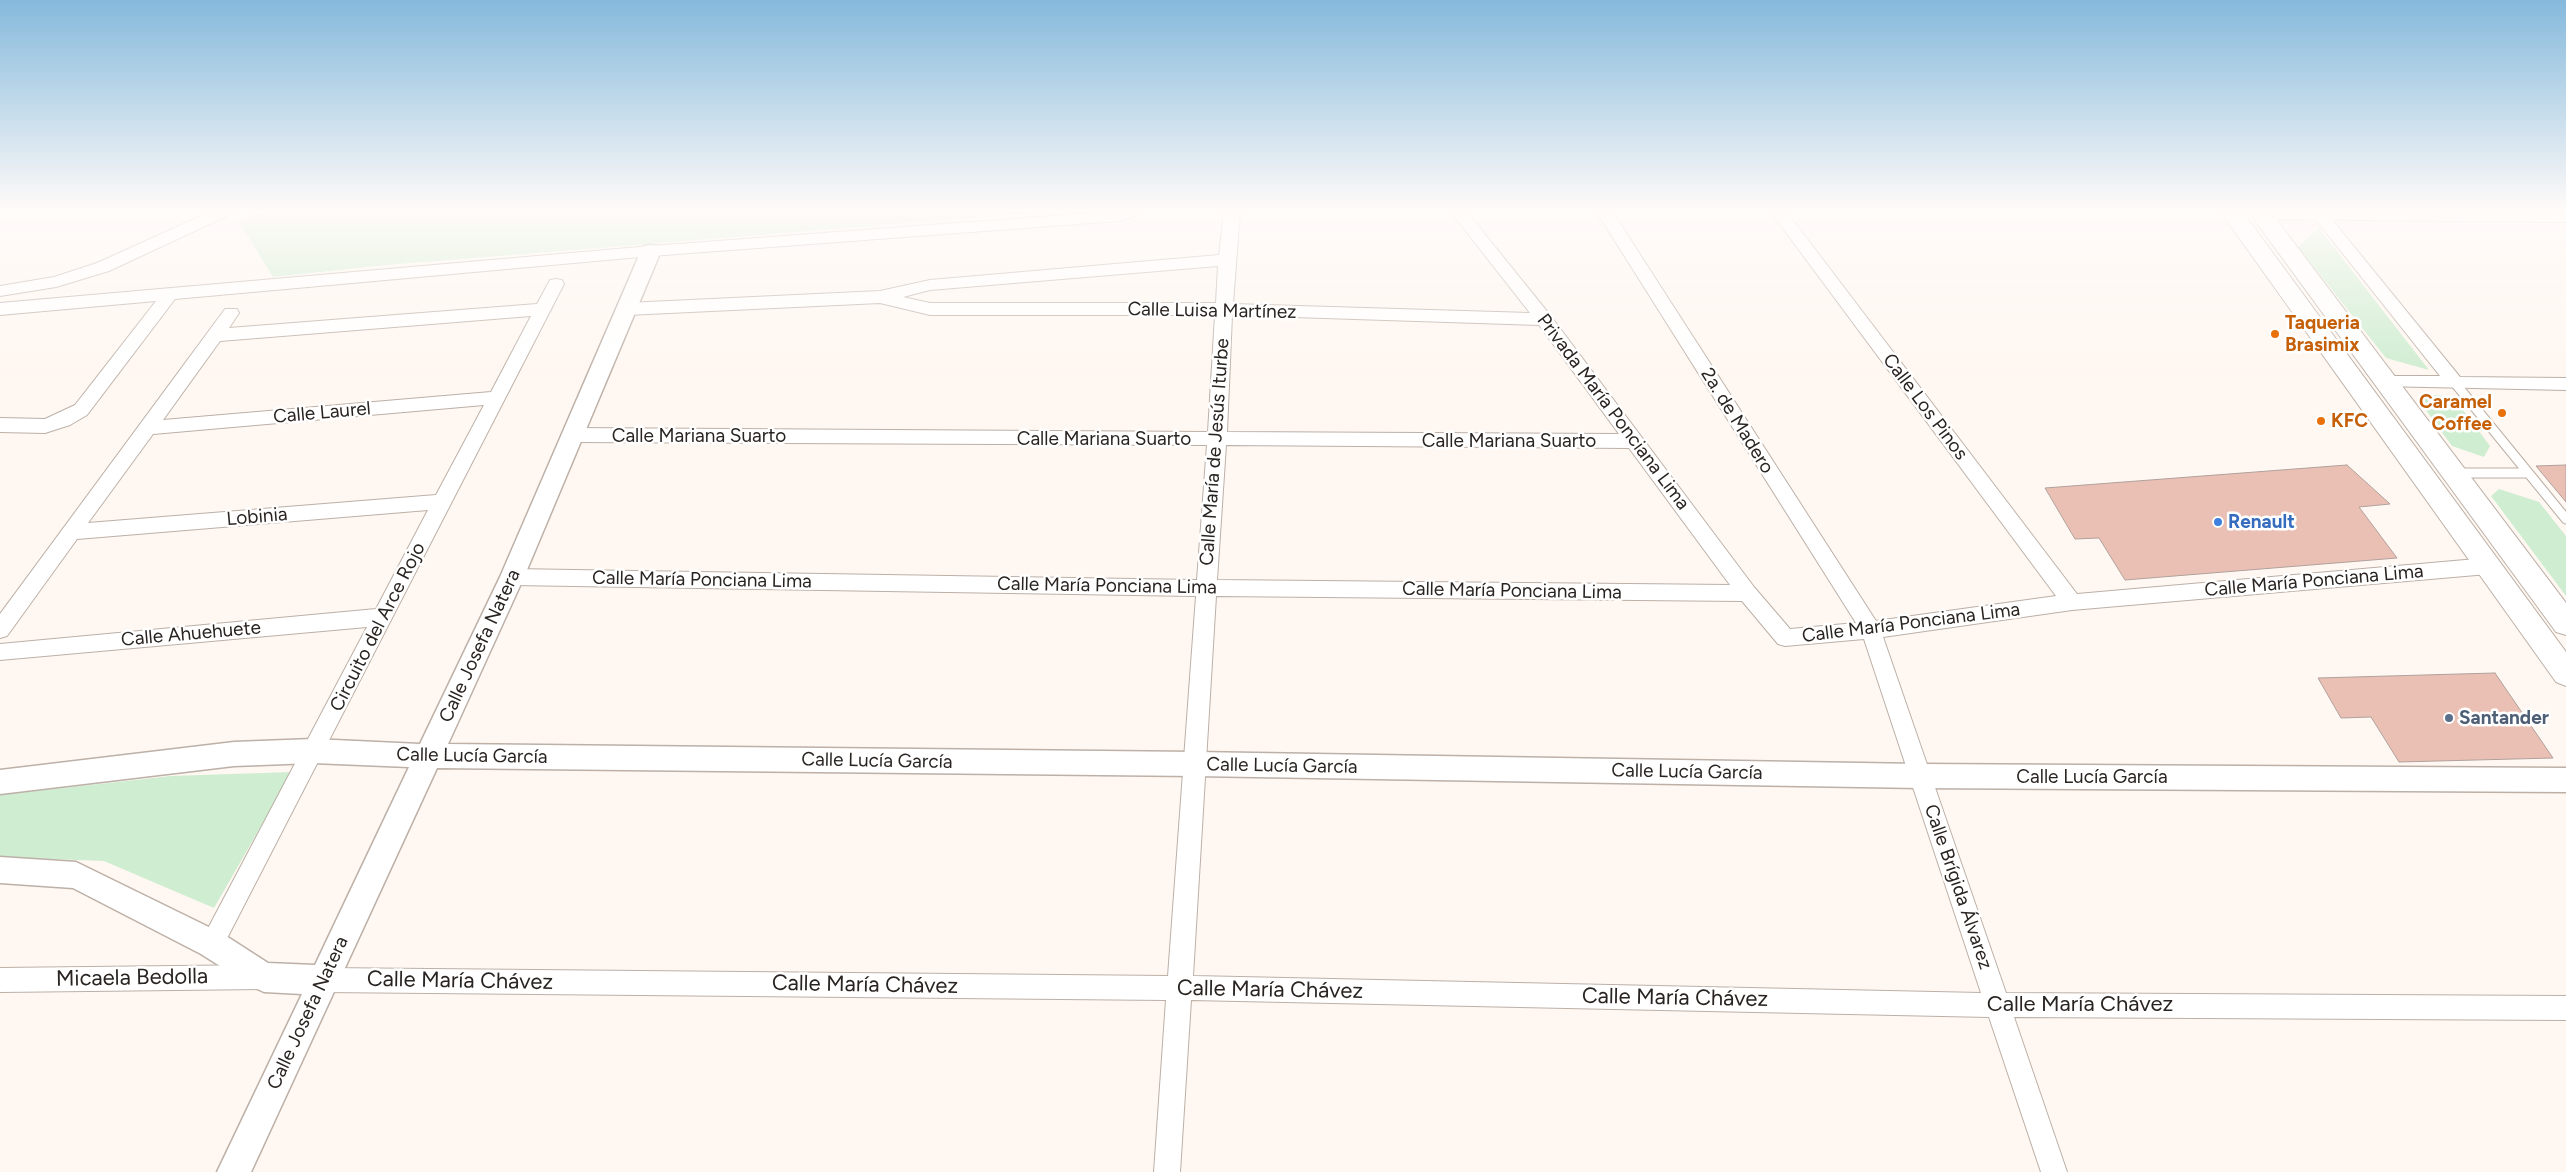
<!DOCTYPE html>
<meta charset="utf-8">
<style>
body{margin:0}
canvas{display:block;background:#fff7f1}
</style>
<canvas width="2566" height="1172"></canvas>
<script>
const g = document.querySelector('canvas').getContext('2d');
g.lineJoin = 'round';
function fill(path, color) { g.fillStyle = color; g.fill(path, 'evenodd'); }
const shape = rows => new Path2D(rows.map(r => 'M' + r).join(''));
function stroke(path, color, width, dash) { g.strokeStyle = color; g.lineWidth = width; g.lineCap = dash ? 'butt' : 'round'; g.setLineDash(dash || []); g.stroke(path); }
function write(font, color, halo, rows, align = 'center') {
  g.font = font + ' Figtree,sans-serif'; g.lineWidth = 5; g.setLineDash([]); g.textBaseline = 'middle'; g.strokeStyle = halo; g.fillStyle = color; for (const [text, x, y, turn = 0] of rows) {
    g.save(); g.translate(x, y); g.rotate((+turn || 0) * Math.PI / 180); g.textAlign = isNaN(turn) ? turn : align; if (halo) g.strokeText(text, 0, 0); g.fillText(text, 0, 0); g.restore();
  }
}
fill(shape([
 [262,211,1060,211,386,265,273,277,239,222],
 [2319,228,2429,370,2386,358,2298,247],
 [2437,395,2454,398,2490,446,2484,457,2452,446,2420,402,2425,396],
 [2499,489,2539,502,2566,536,2566,596,2491,496],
 [292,772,214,908,104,861,0,857,0,795,171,776]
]), '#cfedd1');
const building = shape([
 [2347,465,2390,504,2359,507,2397,558,2125,580,2099,538,2075,539,2045,488,2347,465],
 [2566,465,2566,502,2536,466,2566,465],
 [2495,673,2553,758,2399,762,2371,717,2341,718,2318,678,2495,673]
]);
fill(building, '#ebc0b4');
stroke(building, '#b0a19c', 1);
const service = shape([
 [2455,383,2566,519],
 [2454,473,2528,473]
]);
const minor = shape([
 [212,211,233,211,231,214,109,271,56,287,0,296,0,286,54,277,97,263,212,211],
 [1118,211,1144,211,1142,214,1118,221,651,256,175,299,87,415,70,425,45,433,0,432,0,418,45,419,75,405,156,301,0,315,0,303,651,246,1118,211],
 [1224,211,1240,211,1233,304,1530,313,1450,211,1466,211,1550,315,1754,587,1790,629,1856,623,1596,211,1612,211,1876,621,2056,596,1770,211,1786,211,2077,594,2488,558,2495,561,2498,566,2495,571,2488,574,2072,610,1883,637,2006,993,2566,996,2566,1020,2014,1017,2067,1172,2041,1172,1989,1017,1191,1000,1180,1172,1154,1172,1166,1000,324,992,315,988,312,980,315,972,324,968,1168,976,1196,596,512,585,505,583,502,577,505,571,512,569,1197,580,1207,445,573,442,567,440,564,435,567,430,573,428,1208,432,1215,315,930,315,880,303,627,315,621,313,619,309,621,305,627,303,880,291,930,280,1219,255,1224,211],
 [1218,266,1216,303,930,303,903,297,930,290,1218,266],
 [1232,315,1539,325,1619,434,1227,432,1232,315],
 [1226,445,1629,448,1730,585,1217,580,1226,445],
 [1216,596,1742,601,1778,644,1785,646,1864,639,1981,993,1193,976,1216,596],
 [2309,211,2325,211,2460,377,2566,378,2566,390,2380,386,2377,382,2380,378,2386,376,2440,376,2309,211],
 [556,279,562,280,564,284,220,952,212,955,204,952,200,944,204,936,367,627,0,660,0,644,376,609,428,510,77,539,7,636,0,638,0,614,225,309,237,309,239,313,229,328,537,304,550,280,556,279],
 [531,316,491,392,163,420,220,341,531,316],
 [484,405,436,495,88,523,153,434,484,405],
 [264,965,273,969,276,977,273,985,264,989,0,992,0,968,264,965]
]);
const tertiary = shape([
 [651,245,658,246,661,251,524,577,448,744,1195,752,1920,764,2566,768,2566,792,1920,788,1195,776,437,768,251,1172,217,1172,302,994,264,992,253,987,201,954,73,888,0,883,0,857,76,862,223,934,268,963,315,965,409,767,313,763,234,766,0,794,0,770,234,742,313,739,420,744,500,577,641,251,644,246,651,245]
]);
const secondary = shape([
 [2250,211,2566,211,2566,222,2260,219,2252,217,2250,211]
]);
const primary = shape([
 [2220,211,2242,211,2566,652,2566,686,2556,682,2220,211],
 [2248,211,2270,211,2566,603,2566,635,2556,632,2248,211]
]);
stroke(service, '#bcb0a7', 11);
stroke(minor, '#bcb0a7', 2);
stroke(tertiary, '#bcb0a7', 3);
stroke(secondary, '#bcb0a7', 2);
stroke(primary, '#bcb0a7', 2);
stroke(service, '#fff', 9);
fill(minor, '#fff');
fill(tertiary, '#fff');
fill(secondary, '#fff');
fill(primary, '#fff');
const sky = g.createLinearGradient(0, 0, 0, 375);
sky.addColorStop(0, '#85b9dc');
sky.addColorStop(0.56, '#fffbf9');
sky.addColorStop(1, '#fffbf900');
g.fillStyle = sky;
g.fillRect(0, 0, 2566, 375);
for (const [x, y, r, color] of [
 [2275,334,5,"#e8710a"],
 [2502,413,5,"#e8710a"],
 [2321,421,5,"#e8710a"],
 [2218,522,5,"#3f7fe0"],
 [2449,718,5,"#5c6f8a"]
]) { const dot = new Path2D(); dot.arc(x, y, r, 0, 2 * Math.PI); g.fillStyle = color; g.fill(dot); stroke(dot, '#fff', 2); }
write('19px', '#292421', '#fff', [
 ["Calle Luisa Martínez",1212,311,1],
 ["Calle Los Pinos",1925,407,53],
 ["Privada María Ponciana Lima",1613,412,53],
 ["Calle Laurel",322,413,-5],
 ["2a. de Madero",1737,421,58],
 ["Calle Mariana Suarto",699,436],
 ["Calle Mariana Suarto",1104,439],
 ["Calle Mariana Suarto",1509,441],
 ["Calle María de Jesús Iturbe",1215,452,-86],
 ["Lobinia",257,517,-5],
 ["Calle María Ponciana Lima",702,580,1],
 ["Calle María Ponciana Lima",2314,581,-5],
 ["Calle María Ponciana Lima",1107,586,1],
 ["Calle María Ponciana Lima",1512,591,1],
 ["Calle María Ponciana Lima",1911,623,-7],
 ["Circuito del Arce Rojo",378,627,-63],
 ["Calle Ahuehuete",191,634,-5],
 ["Calle Josefa Natera",480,646,-65],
 ["Calle Lucía García",472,756,1],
 ["Calle Lucía García",877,761,1],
 ["Calle Lucía García",1282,766,1],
 ["Calle Lucía García",1687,772,1],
 ["Calle Lucía García",2092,777],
 ["Calle Brígida Álvarez",1958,887,71],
 ["Calle Josefa Natera",308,1013,-65]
]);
write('bold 19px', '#c56008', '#fff', [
 ["Taqueria",2285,323],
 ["Brasimix",2285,345],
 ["Caramel",2492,402,"right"],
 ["Coffee",2492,424,"right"],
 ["KFC",2331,421]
], 'left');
write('bold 19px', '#366cbe', '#fff', [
 ["Renault",2228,522]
], 'left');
write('bold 19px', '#4e5e75', '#fff', [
 ["Santander",2459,718]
], 'left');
write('22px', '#292421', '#fff', [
 ["Micaela Bedolla",132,978,-1],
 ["Calle María Chávez",460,981,1],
 ["Calle María Chávez",865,985,1],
 ["Calle María Chávez",1270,990,1],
 ["Calle María Chávez",1675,998,1],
 ["Calle María Chávez",2080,1005]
]);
</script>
